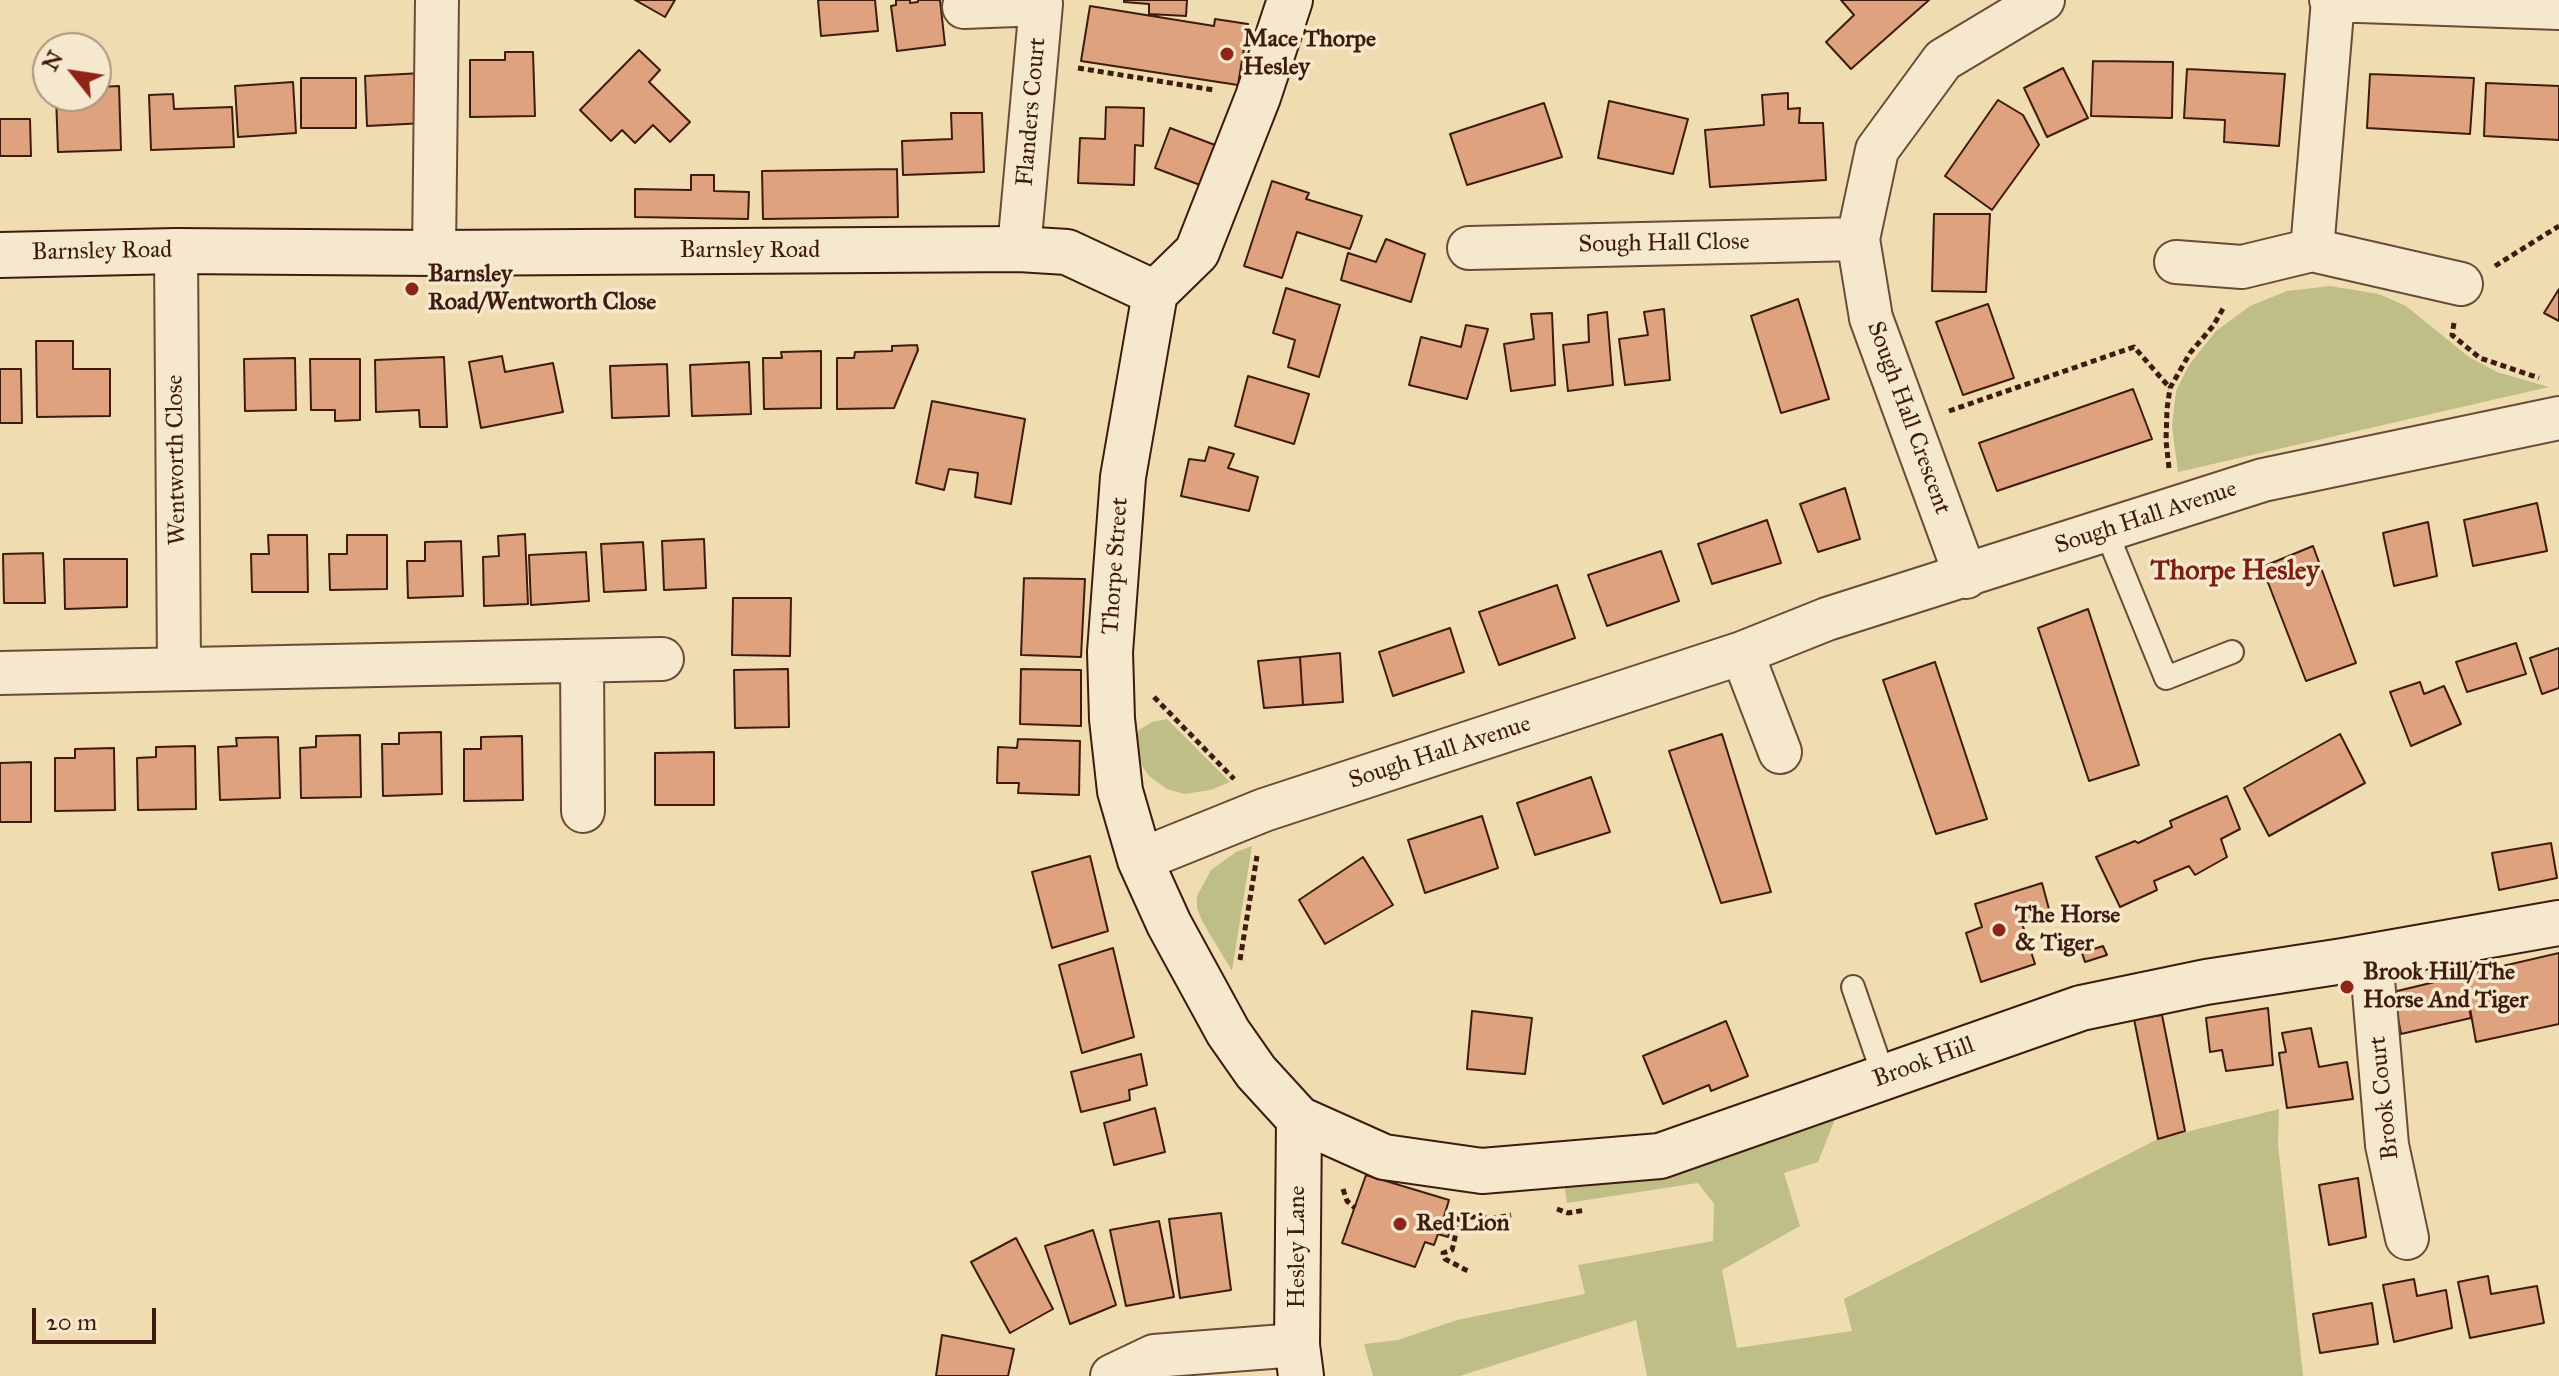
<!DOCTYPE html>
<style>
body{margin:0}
#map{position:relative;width:2559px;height:1376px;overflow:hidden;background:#f0dcb1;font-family:"IM FELL Great Primer",serif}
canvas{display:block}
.north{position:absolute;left:32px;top:32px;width:80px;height:80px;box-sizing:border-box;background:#f5e8cc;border:2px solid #ac9680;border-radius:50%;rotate:300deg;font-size:22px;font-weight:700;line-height:32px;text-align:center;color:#3e1b0e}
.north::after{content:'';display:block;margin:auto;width:28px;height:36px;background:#8f2418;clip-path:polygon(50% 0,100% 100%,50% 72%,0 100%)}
.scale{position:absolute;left:32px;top:1308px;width:124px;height:36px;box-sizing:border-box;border:4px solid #3e1b0e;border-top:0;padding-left:10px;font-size:24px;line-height:28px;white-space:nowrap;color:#3e1b0e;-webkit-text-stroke:6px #f5e8cc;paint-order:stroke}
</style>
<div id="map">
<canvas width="2559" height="1376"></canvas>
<div class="north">N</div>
<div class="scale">20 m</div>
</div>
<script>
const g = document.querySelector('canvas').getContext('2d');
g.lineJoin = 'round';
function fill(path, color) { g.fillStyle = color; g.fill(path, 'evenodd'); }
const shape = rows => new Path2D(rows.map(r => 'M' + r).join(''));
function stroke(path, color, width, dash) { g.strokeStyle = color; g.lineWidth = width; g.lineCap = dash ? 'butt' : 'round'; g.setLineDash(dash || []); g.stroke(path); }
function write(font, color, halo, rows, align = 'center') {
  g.font = font + ' "IM FELL Great Primer",serif'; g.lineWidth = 7; g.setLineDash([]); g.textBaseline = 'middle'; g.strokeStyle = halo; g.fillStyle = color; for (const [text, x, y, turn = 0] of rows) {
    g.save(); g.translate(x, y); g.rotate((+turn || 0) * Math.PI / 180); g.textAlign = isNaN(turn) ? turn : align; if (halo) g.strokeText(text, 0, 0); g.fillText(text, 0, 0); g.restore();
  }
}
fill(shape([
 [2330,286,2379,294,2406,306,2469,357,2497,372,2549,387,2178,472,2172,426,2176,391,2189,365,2216,331,2250,306,2287,291],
 [1167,719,1230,782,1211,790,1184,794,1167,789,1149,776,1142,766,1135,738,1139,730,1152,722],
 [1252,846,1241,914,1232,971,1202,921,1197,908,1197,896,1211,870,1236,852],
 [2279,1109,2278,1144,2303,1376,1647,1376,1636,1320,1460,1376,1373,1376,1364,1344,1398,1340,1457,1320,1585,1294,1578,1265,1713,1241,1714,1204,1698,1183,1567,1203,1564,1182,1659,1172,1736,1153,1836,1117,1818,1162,1784,1173,1800,1226,1722,1270,1737,1348,1852,1331,1844,1299,2158,1139]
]), '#c0be87');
const building = shape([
 [635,0,675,0,665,17,635,0],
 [818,0,875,0,878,31,821,36,818,0],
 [896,0,910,0,910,3,918,2,918,0,940,0,945,45,897,51,891,6,896,5,896,0],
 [1124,0,1187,0,1186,16,1149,14,1149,4,1124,2,1124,0],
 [1841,0,1929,0,1851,69,1826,42,1854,15,1841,0],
 [1090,6,1214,26,1215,19,1248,24,1238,85,1081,61,1090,6],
 [639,50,660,70,649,82,690,122,670,142,653,125,635,143,622,130,611,141,580,110,639,50],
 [505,52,533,52,535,116,470,117,470,60,505,60,505,52],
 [2093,61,2173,62,2172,118,2091,116,2093,61],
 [2063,68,2088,118,2047,137,2024,88,2063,68],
 [2187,69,2285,74,2279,146,2224,142,2225,120,2184,118,2187,69],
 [423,73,425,123,367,126,365,76,423,73],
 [2370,74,2474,78,2470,134,2367,128,2370,74],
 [301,78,356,78,356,128,301,128,301,78],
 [293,82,296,133,238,137,235,86,293,82],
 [2486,83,2559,86,2559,140,2484,136,2486,83],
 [119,86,121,150,58,152,56,96,96,96,100,94,100,87,119,86],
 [1788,93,1788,109,1800,108,1799,123,1823,123,1826,180,1710,187,1705,130,1764,125,1762,95,1788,93],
 [173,94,174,109,232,107,234,147,151,150,149,95,173,94],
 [1998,100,2023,115,2039,145,1992,210,1945,176,1998,100],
 [1609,101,1688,119,1673,174,1598,158,1609,101],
 [1544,103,1562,157,1467,185,1450,134,1544,103],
 [1106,107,1144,108,1143,146,1135,145,1134,185,1078,183,1080,138,1105,139,1106,107],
 [951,113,982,113,984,172,903,175,902,141,952,139,951,113],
 [0,119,30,119,31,156,0,156,0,119],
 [1170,128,1231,151,1216,191,1155,168,1170,128],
 [897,169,898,217,763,219,762,171,897,169],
 [691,175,714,175,714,191,749,192,748,219,635,217,635,189,691,190,691,175],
 [1272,181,1309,193,1306,199,1362,216,1350,249,1297,232,1282,278,1244,266,1272,181],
 [1934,214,1990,214,1986,292,1932,291,1934,214],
 [1386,239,1425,254,1411,302,1341,280,1348,253,1376,262,1386,239],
 [1286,288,1340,305,1319,377,1288,367,1295,340,1273,333,1286,288],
 [2559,289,2559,321,2544,313,2559,289],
 [1798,299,1829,399,1781,413,1751,316,1798,299],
 [1988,304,2014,378,1963,395,1936,322,1988,304],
 [1664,309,1670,380,1625,385,1619,339,1648,335,1644,312,1664,309],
 [1607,312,1613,385,1568,391,1563,345,1589,342,1588,315,1607,312],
 [1552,313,1555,385,1511,391,1504,344,1534,339,1531,314,1552,313],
 [1466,325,1488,329,1467,399,1409,385,1421,337,1461,347,1466,325],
 [36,341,73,341,73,369,110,369,110,416,37,417,36,341],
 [917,345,918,350,894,408,837,409,837,358,854,358,855,352,892,351,892,346,917,345],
 [821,351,821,408,764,409,763,358,782,358,781,352,821,351],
 [502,356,505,372,553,363,563,412,481,428,469,362,502,356],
 [444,357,447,427,420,427,419,410,376,412,375,360,444,357],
 [295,358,296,410,245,411,244,359,295,358],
 [310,359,360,359,360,420,335,421,335,410,311,410,310,359],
 [749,362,751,414,692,416,690,365,749,362],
 [667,364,669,416,612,418,610,366,667,364],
 [0,369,21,369,22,423,0,423,0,369],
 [1248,376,1309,394,1294,444,1235,426,1248,376],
 [2133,389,2152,439,1997,491,1979,443,2133,389],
 [932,401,1025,419,1011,504,975,497,978,473,949,469,944,490,916,483,932,401],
 [1209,447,1234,454,1228,468,1258,477,1249,511,1181,496,1189,459,1205,461,1209,447],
 [1845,488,1860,539,1818,552,1800,504,1845,488],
 [2537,503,2547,551,2473,566,2464,520,2537,503],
 [1767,520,1781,563,1712,584,1698,544,1767,520],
 [2428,522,2437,576,2394,586,2383,533,2428,522],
 [525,534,528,604,484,606,483,557,499,556,498,536,525,534],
 [268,535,307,535,308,592,252,592,251,554,269,554,268,535],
 [347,535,387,535,387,589,330,590,329,554,347,554,347,535],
 [704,539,706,588,664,590,662,541,704,539],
 [461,541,463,596,408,598,407,561,425,561,425,542,461,541],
 [643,542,646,590,604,592,601,544,643,542],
 [2313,546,2356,663,2306,681,2262,567,2313,546],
 [1661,551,1679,601,1607,626,1588,575,1661,551],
 [586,552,589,601,531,605,529,555,586,552],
 [43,553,45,603,4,603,3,554,43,553],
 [64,559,127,559,127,607,65,609,64,559],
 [1024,578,1085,579,1081,657,1021,655,1024,578],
 [1557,585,1575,638,1499,665,1479,612,1557,585],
 [733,598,791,598,790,656,732,655,733,598],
 [2088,609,2139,765,2089,781,2038,628,2088,609],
 [1450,628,1464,672,1393,696,1379,652,1450,628],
 [2516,643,2526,674,2467,692,2456,662,2516,643],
 [2559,648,2559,688,2542,694,2530,658,2559,648],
 [1340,653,1343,702,1303,705,1300,657,1340,653],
 [1300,657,1303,705,1264,708,1258,661,1300,657],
 [1935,662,1987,819,1936,834,1883,680,1935,662],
 [788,669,789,727,735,728,734,670,788,669],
 [1021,669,1081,670,1081,726,1020,724,1021,669],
 [2420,682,2424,694,2444,686,2461,724,2411,746,2390,692,2420,682],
 [441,732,442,794,383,796,382,744,399,744,399,733,441,732],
 [1722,734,1771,892,1721,903,1669,751,1722,734],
 [2340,734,2365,783,2269,836,2244,788,2340,734],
 [360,735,361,797,301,798,300,748,316,747,316,736,360,735],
 [522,736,523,800,464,801,464,749,481,749,481,737,522,736],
 [278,737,280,798,220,800,218,747,237,746,236,738,278,737],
 [1018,739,1080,741,1079,795,1018,793,1019,783,997,783,998,747,1017,748,1018,739],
 [195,746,196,809,138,810,137,758,156,757,156,747,195,746],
 [114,748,115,810,55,811,55,758,75,758,75,749,114,748],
 [714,752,714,805,655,805,655,753,714,752],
 [31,762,31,822,0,822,0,763,31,762],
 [1591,777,1610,832,1535,855,1517,803,1591,777],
 [2227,796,2240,829,2221,839,2227,857,2195,875,2189,866,2154,881,2157,890,2120,907,2096,857,2135,841,2138,843,2172,827,2170,821,2227,796],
 [1482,816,1498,868,1425,893,1408,840,1482,816],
 [2551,843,2557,878,2499,890,2492,853,2551,843],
 [1090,856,1108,931,1052,948,1032,872,1090,856],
 [1363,857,1393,905,1325,944,1299,900,1363,857],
 [2042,883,2050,913,2021,920,2035,964,1981,982,1966,933,1982,927,1975,904,2042,883],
 [2103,946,2107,955,2085,962,2082,953,2103,946],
 [1113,948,1134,1037,1082,1053,1059,965,1113,948],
 [2559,953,2559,1024,2476,1042,2464,975,2559,953],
 [2464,975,2471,1018,2401,1034,2393,992,2464,975],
 [2268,1008,2273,1065,2226,1071,2222,1050,2210,1052,2206,1018,2268,1008],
 [1472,1011,1532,1018,1525,1074,1467,1069,1472,1011],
 [2162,1015,2185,1131,2158,1139,2134,1019,2162,1015],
 [1726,1021,1748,1076,1711,1091,1709,1085,1663,1104,1643,1056,1726,1021],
 [2311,1028,2319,1067,2347,1062,2353,1099,2287,1108,2279,1053,2286,1052,2282,1033,2311,1028],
 [1141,1054,1147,1085,1129,1090,1130,1100,1081,1112,1071,1072,1141,1054],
 [1155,1108,1165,1152,1114,1165,1104,1123,1155,1108],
 [1366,1175,1449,1200,1442,1223,1451,1225,1448,1237,1438,1234,1434,1245,1425,1242,1415,1267,1342,1243,1366,1175],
 [2358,1178,2366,1237,2329,1245,2319,1185,2358,1178],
 [1221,1213,1231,1290,1180,1298,1169,1219,1221,1213],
 [1159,1221,1174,1297,1126,1306,1110,1230,1159,1221],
 [1093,1230,1116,1305,1070,1324,1045,1246,1093,1230],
 [1016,1238,1053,1309,1010,1333,971,1262,1016,1238],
 [2488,1276,2491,1294,2537,1286,2544,1323,2470,1338,2458,1282,2488,1276],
 [2414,1279,2417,1296,2446,1290,2452,1328,2394,1342,2383,1285,2414,1279],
 [2372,1303,2378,1344,2320,1353,2313,1314,2372,1303],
 [942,1335,1014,1349,1008,1376,936,1376,942,1335]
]);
fill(building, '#dea27f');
stroke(building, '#3e1b0e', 2);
const lane = shape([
 [2106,531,2166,678,2232,652],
 [1853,987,1884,1077]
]);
const street = shape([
 [2331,0,2559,8],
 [964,7,1041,4,1019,249],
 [1469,248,1858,239],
 [2312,250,2461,284],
 [176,251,179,669],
 [434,253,437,0],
 [2176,262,2242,267,2312,250,2333,0],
 [1966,577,1871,318,1858,239,1877,150,1943,60,2043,0],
 [1742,653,1780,752],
 [582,661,583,811],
 [0,673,662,659],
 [1140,860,1264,810,1742,653,1827,619,2263,480,2559,418],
 [2371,956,2387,1145,2407,1238],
 [1112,1376,1154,1356,1297,1345]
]);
const secondary = shape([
 [1290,0,1258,97,1197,252,1155,293,1123,477,1110,652,1112,719,1120,791,1140,860,1169,924,1228,1032,1256,1072,1299,1119,1384,1157,1482,1171,1660,1156,2081,1008,2206,982,2343,961,2559,923],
 [0,255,176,251,434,253,1019,249,1067,252,1155,293],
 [1299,1119,1297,1345,1301,1376]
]);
stroke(lane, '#6a4b37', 26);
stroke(street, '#6a4b37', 46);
stroke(secondary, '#3e1b0e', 48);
stroke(shape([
 [1078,68,1214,90],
 [2495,266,2559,226],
 [2454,323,2452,335,2480,358,2539,378],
 [1949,411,2134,347,2170,388],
 [2169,468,2166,441,2167,409,2170,388,2190,353,2213,326,2224,307],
 [1154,697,1234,779],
 [1240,960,1257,856],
 [1343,1189,1347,1201,1355,1208],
 [1557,1209,1568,1213,1586,1210],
 [1460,1216,1452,1250,1443,1253,1445,1259,1468,1271],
 [1446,1224,1449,1216,1496,1218,1511,1215]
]), '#3e1b0e', 5, [6, 4]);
stroke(lane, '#f5e8cc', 22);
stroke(street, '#f5e8cc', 42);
stroke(secondary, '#f5e8cc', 44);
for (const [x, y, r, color] of [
 [1227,54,8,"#8f2418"],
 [412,289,8,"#8f2418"],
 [1999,930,8,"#8f2418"],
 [2347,987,8,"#8f2418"],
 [1400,1224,8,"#8f2418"]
]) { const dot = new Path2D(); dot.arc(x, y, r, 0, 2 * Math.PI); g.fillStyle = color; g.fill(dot); stroke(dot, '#f5e8cc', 3); }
write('bold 24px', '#3e1b0e', '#f5e8cc', [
 ["Mace Thorpe",1243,40],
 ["Hesley",1243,68],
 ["Barnsley",428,275],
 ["Road/Wentworth Close",428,303],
 ["The Horse",2015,916],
 ["& Tiger",2015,944],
 ["Brook Hill/The",2363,973],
 ["Horse And Tiger",2363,1001],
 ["Red Lion",1416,1224]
], 'left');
write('24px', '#3e1b0e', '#f5e8cc', [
 ["Flanders Court",1032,112,-85],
 ["Sough Hall Close",1664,244,-1],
 ["Barnsley Road",750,251],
 ["Barnsley Road",102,252,-1],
 ["Sough Hall Crescent",1908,418,70],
 ["Wentworth Close",177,460,-91],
 ["Sough Hall Avenue",2146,518,-18],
 ["Thorpe Street",1116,566,-86],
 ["Sough Hall Avenue",1440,753,-18],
 ["Brook Hill",1924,1063,-20],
 ["Brook Court",2385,1098,-96],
 ["Hesley Lane",1298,1247,-90]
]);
write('bold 28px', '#7a1f14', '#f5e8cc', [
 ["Thorpe Hesley",2235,572]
]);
</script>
